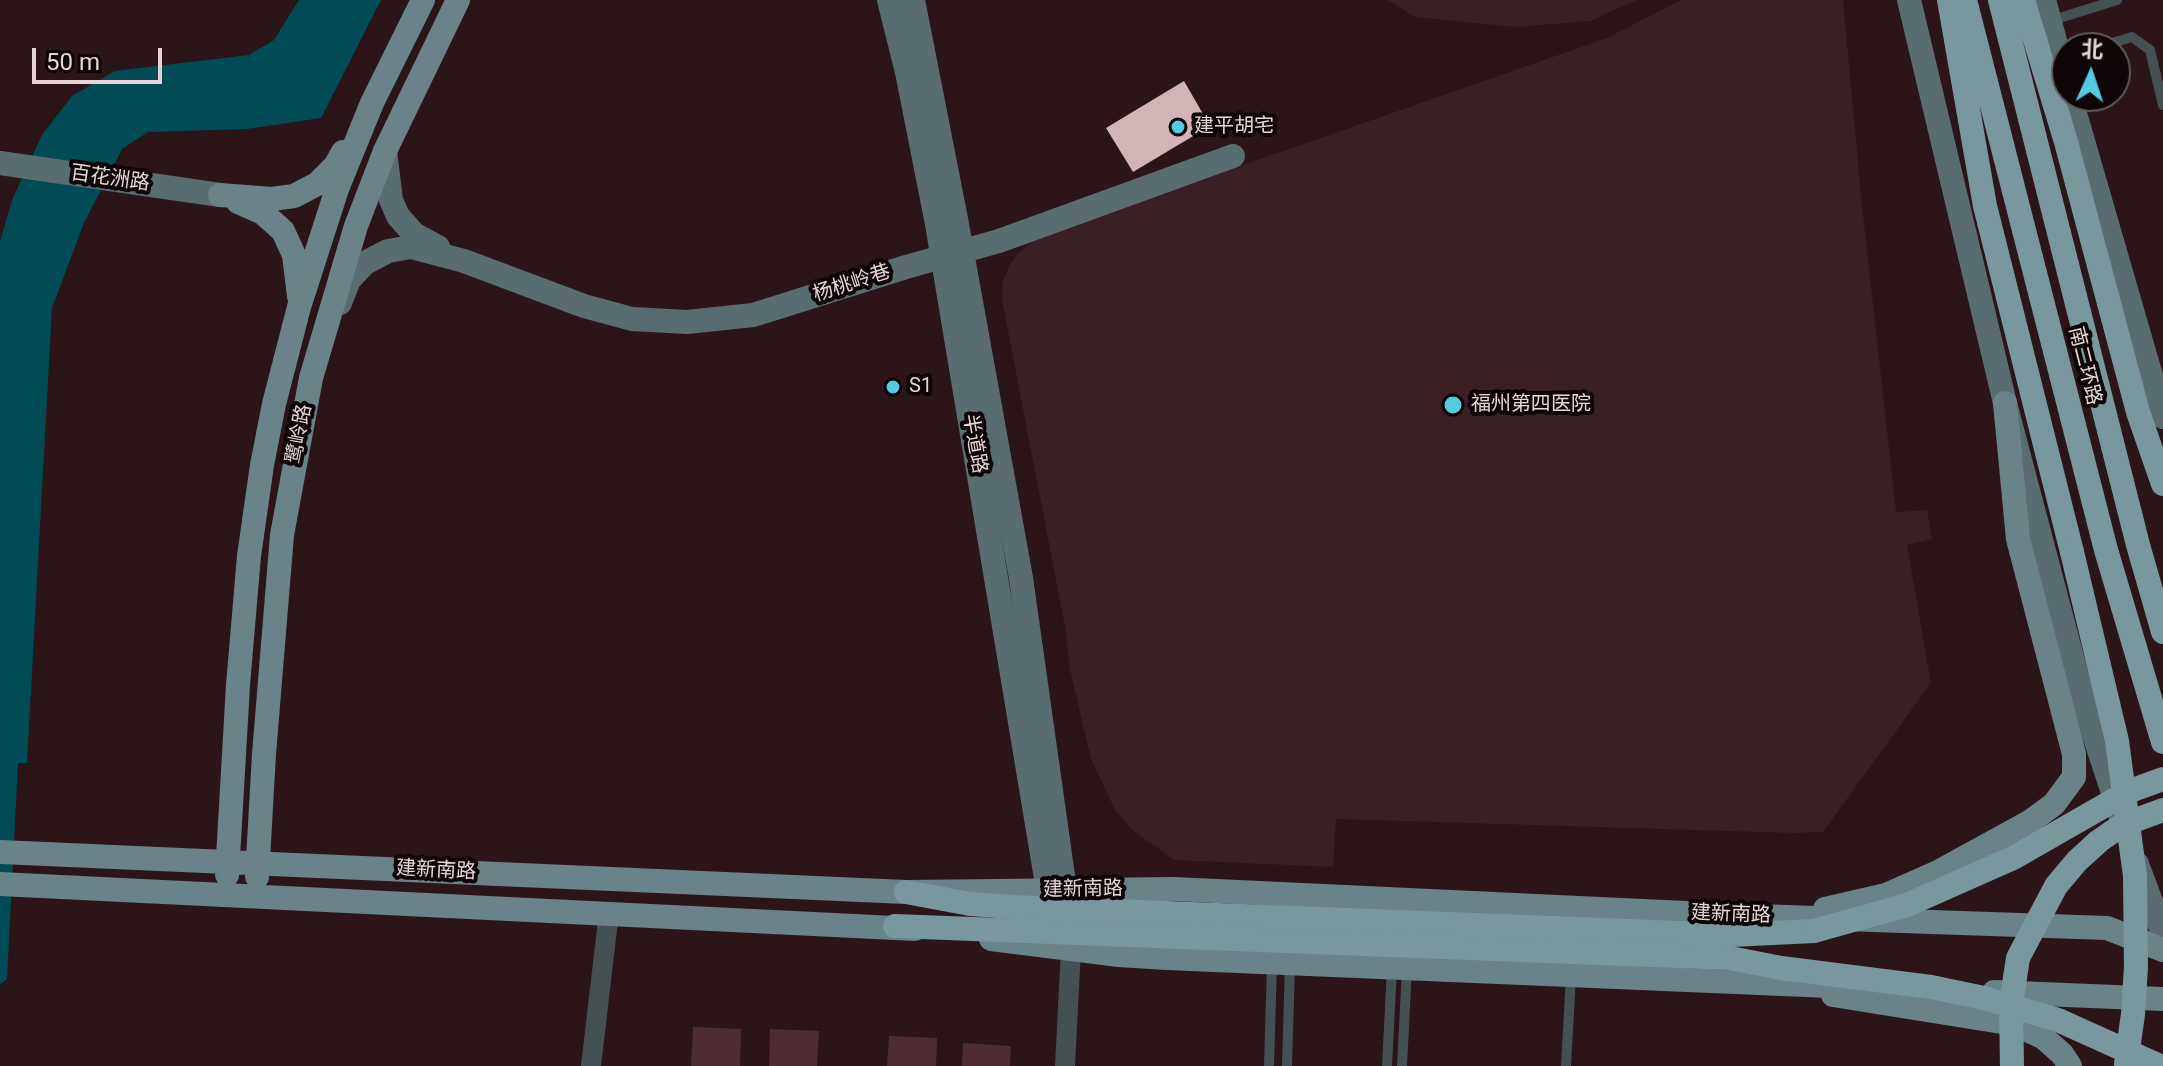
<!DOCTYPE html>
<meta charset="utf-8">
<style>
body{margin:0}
#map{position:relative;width:2163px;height:1066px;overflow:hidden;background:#2b1519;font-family:Roboto,"Noto Sans SC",sans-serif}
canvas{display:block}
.north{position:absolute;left:2051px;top:32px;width:80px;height:80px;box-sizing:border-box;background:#0d0506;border:2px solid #63585a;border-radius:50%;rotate:3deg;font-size:22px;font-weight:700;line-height:32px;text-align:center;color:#e5d5d7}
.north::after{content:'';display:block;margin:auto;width:28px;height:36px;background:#54cade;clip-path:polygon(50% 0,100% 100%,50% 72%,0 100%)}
.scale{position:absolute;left:32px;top:48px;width:130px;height:36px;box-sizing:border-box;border:4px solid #e5d5d7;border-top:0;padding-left:10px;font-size:24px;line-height:28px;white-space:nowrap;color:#e5d5d7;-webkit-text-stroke:6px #0d0506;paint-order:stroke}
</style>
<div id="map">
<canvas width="2163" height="1066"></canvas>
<div class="north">北</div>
<div class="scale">50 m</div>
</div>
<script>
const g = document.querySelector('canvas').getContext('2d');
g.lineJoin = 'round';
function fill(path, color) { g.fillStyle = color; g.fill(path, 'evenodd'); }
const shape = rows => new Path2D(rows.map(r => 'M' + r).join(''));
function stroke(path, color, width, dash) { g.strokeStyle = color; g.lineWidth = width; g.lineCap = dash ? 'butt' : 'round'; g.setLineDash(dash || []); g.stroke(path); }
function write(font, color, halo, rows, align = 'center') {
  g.font = font + ' Roboto,"Noto Sans SC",sans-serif'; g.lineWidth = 8; g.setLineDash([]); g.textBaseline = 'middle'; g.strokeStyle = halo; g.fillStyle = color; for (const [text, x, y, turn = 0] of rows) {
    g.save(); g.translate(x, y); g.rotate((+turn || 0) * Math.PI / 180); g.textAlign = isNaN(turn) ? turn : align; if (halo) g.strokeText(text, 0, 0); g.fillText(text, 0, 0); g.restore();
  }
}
fill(shape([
 [1388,0,1637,0,1590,21,1516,27,1415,17],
 [1681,0,1843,0,1862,206,1896,512,1927,510,1932,539,1907,545,1931,683,1823,832,1793,833,1336,819,1333,867,1174,860,1131,829,1115,810,1091,759,1070,670,1065,627,1002,300,1003,281,1009,266,1018,253,1040,236,1607,38]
]), '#3a1f24');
fill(shape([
 [693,1027,741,1029,740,1066,691,1066],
 [770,1029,819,1031,817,1066,769,1066],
 [889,1036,937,1038,936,1066,887,1066],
 [963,1043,1011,1046,1010,1066,962,1066]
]), '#4e2c32');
fill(shape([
 [299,0,381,0,321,118,247,129,148,132,122,149,84,223,52,308,27,763,18,763,7,979,0,985,0,242,12,200,42,135,72,96,115,71,249,55,274,40]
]), '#014b56');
fill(shape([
 [1184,81,1210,126,1133,172,1106,128]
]), '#d2b4b7');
stroke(shape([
 [2050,21,2117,0],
 [2095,48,2132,37,2150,50,2163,105],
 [1269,1066,1272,964],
 [1287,1066,1290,964],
 [1387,1066,1392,969],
 [1402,1066,1407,968],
 [1566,1066,1571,976]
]), '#445052', 10);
stroke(shape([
 [591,1066,609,912],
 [1065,1066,1071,949]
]), '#445052', 20);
stroke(shape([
 [889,0,907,72,937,224,1048,890],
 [913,0,956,219,1021,578,1065,890],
 [1909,0,2005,403,2087,714,2120,814],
 [2044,0,2067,85],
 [2070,96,2163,417],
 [385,151,391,200,398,216,414,234,438,247],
 [0,163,220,195],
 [340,303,349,280,365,263,388,251,411,247,464,261,584,306,632,319,687,322,753,315,906,267,999,241,1233,156],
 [2137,864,2163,934]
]), '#596d71', 24);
stroke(shape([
 [220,195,272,199,294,196,317,184,335,166,343,152],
 [238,202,263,213,283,231,294,255,299,296],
 [0,852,906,892,1174,889,1728,915,2107,928,2163,950],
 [227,875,238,685,249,556,262,465,274,404,299,307,337,189,372,103,423,0],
 [257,877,264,754,282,535,311,378,356,226,385,151,458,0],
 [0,884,915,929],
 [1825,909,1886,895,1938,872,2031,821,2054,804,2074,777,2074,754,2018,539,2005,403],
 [991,939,1119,955,1167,958,1853,987],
 [1994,992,2163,999],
 [1833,995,2014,1024,2044,1038,2062,1054,2070,1066]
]), '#6a8388', 24);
stroke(shape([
 [1949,0,1985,206,2072,552],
 [1965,0,2106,550,2163,742],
 [2000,0,2138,545,2163,632],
 [2023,0,2066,142,2138,412,2163,484],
 [906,892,970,904,1011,907,1731,935,1814,931]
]), '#79989d', 24);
stroke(shape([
 [2072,552,2117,741,2135,876,2136,967,2133,1014,2126,1064],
 [895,926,1730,958,1781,968,1931,987,1984,998,2058,1020,2160,1066],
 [1814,931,1907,905,2013,858,2130,791,2163,779],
 [2012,1066,2011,1004,2018,958,2056,886,2077,861,2099,841,2122,825,2163,810]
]), '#79989d', 24);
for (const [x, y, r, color] of [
 [1178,127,8,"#54cade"],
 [893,387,8,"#54cade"],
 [1453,405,10,"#54cade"]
]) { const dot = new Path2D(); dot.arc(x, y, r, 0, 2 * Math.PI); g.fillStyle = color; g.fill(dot); stroke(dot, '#0d0506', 3); }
write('20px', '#e5d5d7', '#0d0506', [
 ["建平胡宅",1194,127],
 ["S1",909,387],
 ["福州第四医院",1471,405]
], 'left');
write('20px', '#e5d5d7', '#0d0506', [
 ["百花洲路",110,179,8],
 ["杨桃岭巷",852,284,-18],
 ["南二环路",2084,366,76],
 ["鹭岭路",300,434,-79],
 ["半道路",974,444,80],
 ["建新南路",436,871,3],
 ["建新南路",1083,890,-1],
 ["建新南路",1731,915,2]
]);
</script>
